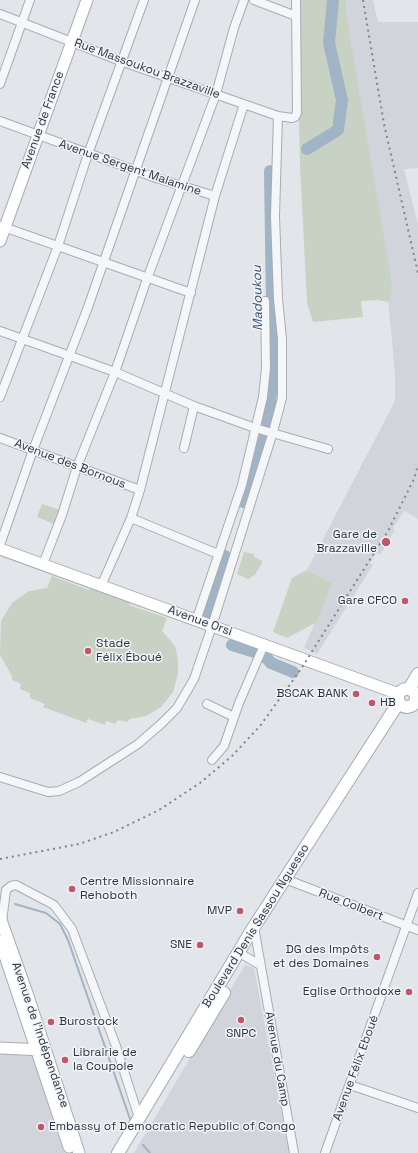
<!DOCTYPE html>
<meta charset="utf-8">
<style>
body{margin:0}
canvas{display:block;background:#e2e5e9}
</style>
<canvas width="418" height="1153"></canvas>
<script>
const g = document.querySelector('canvas').getContext('2d');
g.lineJoin = 'round';
function fill(path, color) { g.fillStyle = color; g.fill(path, 'evenodd'); }
const shape = rows => new Path2D(rows.map(r => 'M' + r).join(''));
function stroke(path, color, width, dash) { g.strokeStyle = color; g.lineWidth = width; g.lineCap = dash ? 'butt' : 'round'; g.setLineDash(dash || []); g.stroke(path); }
function write(font, color, halo, rows, align = 'center') {
  g.font = font + ' "Space Grotesk",sans-serif'; g.lineWidth = 3; g.setLineDash([]); g.textBaseline = 'middle'; g.strokeStyle = halo; g.fillStyle = color; for (const [text, x, y, turn = 0] of rows) {
    g.save(); g.translate(x, y); g.rotate((+turn || 0) * Math.PI / 180); g.textAlign = isNaN(turn) ? turn : align; if (halo) g.strokeText(text, 0, 0); g.fillText(text, 0, 0); g.restore();
  }
}
fill(shape([
 [341,0,373,0,378,22,418,22,418,168,404,169,418,224,418,519,404,511,393,528,395,530,380,555,376,553,370,563,373,565,317,654,304,648,332,583,307,570,395,401,395,373,387,288],
 [245,965,254,968,289,1153,134,1153],
 [0,1054,34,1056,65,1153,0,1153]
]), '#d1d4db');
fill(shape([
 [296,0,346,0,346,14,392,285,389,302,378,300,361,301,363,317,313,322,307,303,300,165],
 [42,504,60,510,54,524,37,517],
 [244,552,254,554,254,557,263,561,255,575,248,579,237,574],
 [307,570,332,583,317,622,287,638,273,632,292,578],
 [52,576,89,590,91,586,130,600,129,605,167,618,162,631,175,646,178,659,178,674,173,692,161,707,146,716,130,719,127,722,118,720,115,724,106,721,105,725,88,719,86,723,43,707,45,704,30,698,30,693,20,689,21,684,12,680,12,676,0,655,1,621,12,603,29,591,47,588]
]), '#c8d2c4');
stroke(shape([
 [15,904,46,913,60,924,68,940,130,1119],
 [143,1145,150,1153]
]), '#a1b4c5', 2);
stroke(shape([
 [307,149,338,130,342,100,329,43,333,0],
 [268,423,273,372,270,171],
 [243,502,263,436],
 [208,613,225,556],
 [232,645,255,652],
 [264,655,271,663,293,672]
]), '#a1b4c5', 12);
const street = shape([
 [254,0,296,16],
 [0,14,123,62,278,116,292,118,295,117,297,113,296,0],
 [0,84,30,0],
 [0,121,156,178,215,196],
 [1,226,191,293],
 [0,331,115,372,194,406,255,428,328,449],
 [0,397,58,246,88,154,144,0],
 [0,438,140,490],
 [184,448,194,406],
 [131,518,218,554],
 [0,545,33,450,88,307,195,0],
 [43,564,62,515,77,467,115,372,147,279,216,94,234,28,244,0],
 [101,586,131,518,140,490,215,196,244,104],
 [196,621,242,485,263,397,266,368,265,301],
 [207,704,234,717],
 [212,760,224,746,239,703,264,645],
 [0,777,48,792,59,791,79,782,138,744,161,724,177,708,194,679,212,626,273,432,282,398,282,339,278,299,275,216,278,116],
 [285,879,418,930],
 [2,922,6,890,11,886,16,885,54,905,72,929,116,1046,139,1118],
 [254,927,294,1153],
 [238,952,260,965],
 [350,1085,418,1108],
 [325,1153,418,893]
]);
const secondary = shape([
 [0,241,87,0],
 [0,549,399,694],
 [415,701,418,702],
 [0,917,27,993,79,1153],
 [0,941,69,1147],
 [0,1048,43,1050]
]);
const primary = shape([
 [409,689,418,674],
 '398 698a9 9 0 1 1 18 0a9 9 0 1 1-18 0Z',
 [189,1051,224,993],
 [118,1153,250,933,399,702]
]);
stroke(street, '#a8acb3', 10);
stroke(secondary, '#a8acb3', 13);
stroke(primary, '#a3aab3', 14);
stroke(street, '#f5f6f8', 8);
stroke(secondary, '#fff', 11);
stroke(primary, '#fff', 12);
stroke(shape([
 [363,0,384,124,418,273],
 [0,859,79,844,114,832,159,810,200,783,232,756,260,726,301,669,388,531,414,479,418,465]
]), '#7d8591', 2, [2, 4]);
for (const [x, y, r, color] of [
 [386,542,5,"#bf566a"],
 [405,601,4,"#bf566a"],
 [88,651,4,"#bf566a"],
 [356,694,4,"#bf566a"],
 [372,703,4,"#bf566a"],
 [72,889,4,"#bf566a"],
 [240,911,4,"#bf566a"],
 [200,945,4,"#bf566a"],
 [377,957,4,"#bf566a"],
 [409,992,4,"#bf566a"],
 [241,1020,4,"#bf566a"],
 [51,1022,4,"#bf566a"],
 [65,1060,4,"#bf566a"],
 [41,1127,4,"#bf566a"]
]) { const dot = new Path2D(); dot.arc(x, y, r, 0, 2 * Math.PI); g.fillStyle = color; g.fill(dot); stroke(dot, '#f2f4f7', 1.5); }
write('12px', '#2c343f', '#f2f4f7', [
 ["Rue Massoukou Brazzaville",147,69,20],
 ["Avenue de France",43,120,-70],
 ["Avenue Sergent Malamine",130,168,19],
 ["Avenue des Bornous",70,464,21],
 ["Avenue Orsi",200,621,20],
 ["Rue Colbert",351,905,21],
 ["Boulevard Denis Sassou Nguesso",256,926,-58],
 ["Avenue de l'Indépendance",40,1035,71],
 ["Avenue du Camp",277,1059,80],
 ["Avenue Félix Eboué",356,1068,-70]
]);
write('12px', '#2c343f', '#f2f4f7', [
 ["Gare de",377,535],
 ["Brazzaville",377,549],
 ["Gare CFCO",397,601],
 ["Stade",96,644,"left"],
 ["Félix Éboué",96,658,"left"],
 ["BSCAK BANK",348,694],
 ["HB",380,703,"left"],
 ["Centre Missionnaire",80,882,"left"],
 ["Rehoboth",80,896,"left"],
 ["MVP",232,911],
 ["SNE",192,945],
 ["DG des Impôts",369,950],
 ["et des Domaines",369,964],
 ["Eglise Orthodoxe",401,992],
 ["Burostock",59,1022,"left"],
 ["SNPC",241,1034,"center"],
 ["Librairie de",73,1053,"left"],
 ["la Coupole",73,1067,"left"],
 ["Embassy of Democratic Republic of Congo",49,1127,"left"]
], 'right');
write('italic 13px', '#3b546e', '#f2f4f7', [
 ["Madoukou",258,298,-91]
]);
</script>
